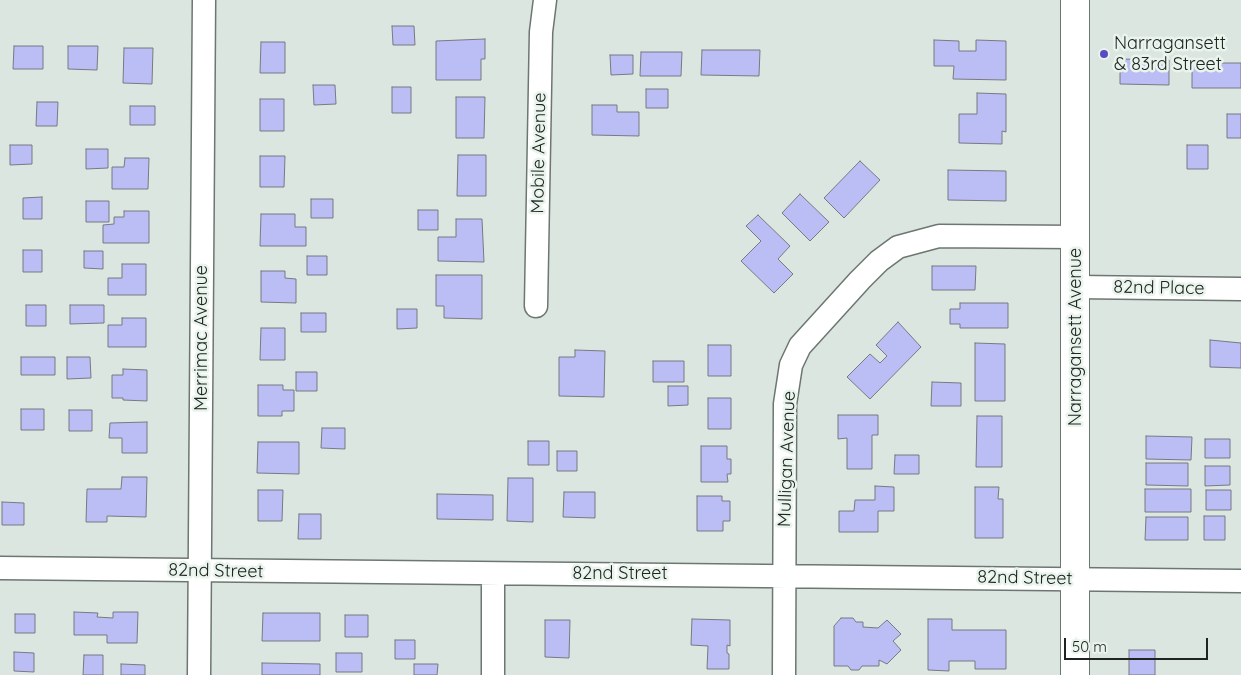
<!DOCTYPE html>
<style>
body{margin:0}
#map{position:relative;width:1241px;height:675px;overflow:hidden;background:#dce6e0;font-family:Quicksand,sans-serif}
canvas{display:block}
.scale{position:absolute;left:1064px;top:638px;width:144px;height:22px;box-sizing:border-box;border:2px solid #202421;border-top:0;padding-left:6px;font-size:15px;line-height:18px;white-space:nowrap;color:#202421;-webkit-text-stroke:4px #e9f4ed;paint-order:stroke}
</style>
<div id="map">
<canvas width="1241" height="675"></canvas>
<div class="scale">50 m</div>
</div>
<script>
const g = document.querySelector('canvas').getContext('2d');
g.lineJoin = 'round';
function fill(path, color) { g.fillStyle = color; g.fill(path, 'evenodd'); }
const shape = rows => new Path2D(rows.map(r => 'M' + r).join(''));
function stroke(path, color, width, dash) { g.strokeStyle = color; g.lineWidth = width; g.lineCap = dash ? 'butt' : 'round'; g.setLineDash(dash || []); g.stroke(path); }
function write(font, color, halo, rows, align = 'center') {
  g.font = font + ' Quicksand,sans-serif'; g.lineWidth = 5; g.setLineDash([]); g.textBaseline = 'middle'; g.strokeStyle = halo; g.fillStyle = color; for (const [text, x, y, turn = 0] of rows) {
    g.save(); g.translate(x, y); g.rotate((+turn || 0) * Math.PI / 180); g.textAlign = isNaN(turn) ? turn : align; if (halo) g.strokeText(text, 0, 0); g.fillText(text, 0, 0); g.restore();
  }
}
const building = shape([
 [392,26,414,26,415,45,393,45,392,26],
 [485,39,485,59,481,59,481,80,436,80,436,41,485,39],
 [934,40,959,41,959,51,976,51,976,40,1006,41,1006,80,953,79,954,66,934,66,934,40],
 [261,42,285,42,285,73,260,73,261,42],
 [14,46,43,46,43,69,13,69,14,46],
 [68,46,98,46,97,70,68,69,68,46],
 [124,48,153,48,152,84,123,83,124,48],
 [702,50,760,50,759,76,701,75,702,50],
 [641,52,682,52,681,76,640,76,641,52],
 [610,55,633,55,633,74,611,75,610,55],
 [1120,59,1169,60,1169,85,1120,84,1120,59],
 [1192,63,1241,63,1241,88,1192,88,1192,63],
 [313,85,335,85,336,104,314,105,313,85],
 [392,87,411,87,411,113,392,113,392,87],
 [646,89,668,89,668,108,646,108,646,89],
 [977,93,1006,94,1006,132,1002,131,1002,144,959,143,959,114,977,114,977,93],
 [456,97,485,97,484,138,456,138,456,97],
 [260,99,284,99,284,131,260,131,260,99],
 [37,102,58,102,57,126,36,126,37,102],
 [592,105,617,105,617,112,639,112,639,136,592,135,592,105],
 [130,106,155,106,155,125,130,125,130,106],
 [1227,114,1241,114,1241,138,1227,138,1227,114],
 [10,145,32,145,32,164,10,165,10,145],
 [1187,145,1208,145,1208,169,1187,169,1187,145],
 [86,149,108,149,108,168,86,169,86,149],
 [458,155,486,155,486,196,457,196,458,155],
 [260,156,285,156,284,187,260,187,260,156],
 [125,158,149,158,148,189,112,189,112,167,124,167,125,158],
 [860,161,880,180,844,218,824,198,860,161],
 [948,170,1006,171,1006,201,948,200,948,170],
 [800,194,829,222,810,241,782,213,800,194],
 [42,197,42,219,23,219,23,198,42,197],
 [311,199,333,199,333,218,311,218,311,199],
 [86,201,109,201,109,222,86,222,86,201],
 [418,210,438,210,438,230,418,230,418,210],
 [124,211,149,211,149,243,103,243,103,225,114,224,114,217,124,217,124,211],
 [261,214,295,214,295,227,306,227,306,246,260,246,261,214],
 [758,215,790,246,778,259,793,274,774,293,741,261,761,241,746,226,758,215],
 [456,219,482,219,484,262,438,261,438,237,456,237,456,219],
 [23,250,42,250,42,272,23,272,23,250],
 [84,251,103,251,103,269,84,268,84,251],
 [307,256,327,256,327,275,307,275,307,256],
 [122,264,146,264,146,295,108,295,108,278,122,278,122,264],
 [932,266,976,266,975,290,932,290,932,266],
 [261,271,285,271,285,278,296,279,296,303,261,302,261,271],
 [436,275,482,275,482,319,444,318,444,306,436,306,436,275],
 [960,303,1008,303,1008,328,960,328,960,324,950,324,950,309,960,309,960,303],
 [26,305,46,305,46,326,26,326,26,305],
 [70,305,104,305,104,323,70,324,70,305],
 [397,309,417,309,417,328,397,329,397,309],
 [301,313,326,313,326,332,301,332,301,313],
 [122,318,146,318,146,347,108,347,108,325,122,325,122,318],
 [898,322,921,347,870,399,847,377,870,354,880,363,887,356,876,345,898,322],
 [261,328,285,328,285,360,260,360,261,328],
 [1210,340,1241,343,1241,368,1210,367,1210,340],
 [975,343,1005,344,1005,401,975,401,975,343],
 [708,345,731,345,731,376,708,376,708,345],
 [575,350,605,351,604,397,559,396,559,357,575,357,575,350],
 [21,357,55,357,55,375,21,375,21,357],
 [67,357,90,357,91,378,67,379,67,357],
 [653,361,684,361,684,382,653,382,653,361],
 [123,369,147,370,147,401,123,400,123,398,112,398,112,375,123,375,123,369],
 [296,372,317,372,317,391,296,391,296,372],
 [932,382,961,383,961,406,931,406,932,382],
 [258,385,283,385,283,390,294,390,294,411,282,411,282,416,258,416,258,385],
 [668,386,688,386,688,405,668,406,668,386],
 [708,398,731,398,731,429,708,429,708,398],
 [21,409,44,409,44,430,21,430,21,409],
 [69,410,92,410,92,431,69,431,69,410],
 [838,415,878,415,878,435,872,435,872,469,847,469,847,438,838,439,838,415],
 [977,416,1002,416,1002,467,976,467,977,416],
 [147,422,147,453,122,453,122,438,109,438,110,423,147,422],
 [322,428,345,428,345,449,321,448,322,428],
 [1146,436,1192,437,1191,460,1146,459,1146,436],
 [1205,439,1230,439,1230,458,1205,458,1205,439],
 [528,441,549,441,549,465,528,465,528,441],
 [258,442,299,442,299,474,257,473,258,442],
 [701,446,727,446,727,459,731,459,731,474,727,474,728,482,701,482,701,446],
 [557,451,577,451,577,471,557,471,557,451],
 [895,455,919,455,919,474,894,474,895,455],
 [1146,463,1188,463,1188,486,1146,485,1146,463],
 [1205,466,1230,466,1230,485,1205,486,1205,466],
 [122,477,147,477,146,517,107,516,107,522,86,522,87,489,121,489,122,477],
 [508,478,533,478,533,522,507,521,508,478],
 [875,486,894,487,894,511,878,511,878,532,839,532,839,511,854,511,855,500,875,500,875,486],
 [975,487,999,487,998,499,1003,499,1003,538,975,538,975,487],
 [1145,489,1191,489,1191,512,1145,512,1145,489],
 [258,490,283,490,282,521,258,521,258,490],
 [1206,490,1231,490,1231,510,1206,510,1206,490],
 [564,492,595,492,595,518,563,517,564,492],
 [437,494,493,495,493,520,437,519,437,494],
 [697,496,722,496,722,501,730,501,730,521,723,521,723,531,697,531,697,496],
 [2,502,24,503,24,525,2,525,2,502],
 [299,514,321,514,321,539,298,539,299,514],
 [1204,516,1225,516,1225,540,1204,540,1204,516],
 [1146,517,1188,517,1188,540,1145,540,1146,517],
 [74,612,98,613,97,617,113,618,113,612,138,612,137,643,107,643,107,635,74,635,74,612],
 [263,613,320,613,320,641,262,641,263,613],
 [15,614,35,614,35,633,15,633,15,614],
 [345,615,368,615,368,637,345,637,345,615],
 [841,618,853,618,856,622,863,622,863,627,878,628,887,620,901,634,893,641,901,650,887,664,879,660,879,666,862,666,859,670,851,670,848,666,834,666,834,626,841,618],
 [692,619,730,620,730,646,727,645,727,653,729,654,729,669,707,669,708,646,691,645,692,619],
 [928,619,952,619,952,630,1006,630,1006,669,975,669,975,661,949,661,949,671,928,670,928,619],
 [545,620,570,620,569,658,545,657,545,620],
 [395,640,415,640,415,659,395,659,395,640],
 [1129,650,1155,650,1155,675,1129,675,1129,650],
 [14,652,34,653,34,672,14,671,14,652],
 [336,653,362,653,362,672,336,672,336,653],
 [84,655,103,655,103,675,83,675,84,655],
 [262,663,320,664,320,675,262,675,262,663],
 [121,664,145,665,145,675,121,675,121,664],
 [414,664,438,664,437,675,414,675,414,664]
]);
fill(building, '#bbbdf5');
stroke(building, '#787982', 1);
const street = shape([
 [1077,287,1241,289],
 [536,306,541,32,545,0],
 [0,568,1241,581],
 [199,675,204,0],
 [493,675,493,574],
 [784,675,785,404,791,365,800,346,860,280,879,261,898,247,939,236,1076,237]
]);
const secondary = shape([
 [1075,675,1075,0]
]);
stroke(street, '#6d7771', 25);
stroke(secondary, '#6d7771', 30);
stroke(street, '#fff', 22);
stroke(secondary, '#fff', 28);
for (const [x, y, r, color] of [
 [1104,54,5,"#594bc3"]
]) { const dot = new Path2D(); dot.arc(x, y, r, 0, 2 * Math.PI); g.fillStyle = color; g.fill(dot); stroke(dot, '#e9f4ed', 2); }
write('18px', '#202421', '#e9f4ed', [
 ["Narragansett",1114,44],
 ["& 83rd Street",1114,65]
], 'left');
write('18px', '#202421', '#e9f4ed', [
 ["Mobile Avenue",539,153,-89],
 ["82nd Place",1159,288,1],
 ["Narragansett Avenue",1076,337,-90],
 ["Merrimac Avenue",202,338,-90],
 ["Mulligan Avenue",787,459,-88],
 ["82nd Street",216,571,1],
 ["82nd Street",620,574],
 ["82nd Street",1025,578,1]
]);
</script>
